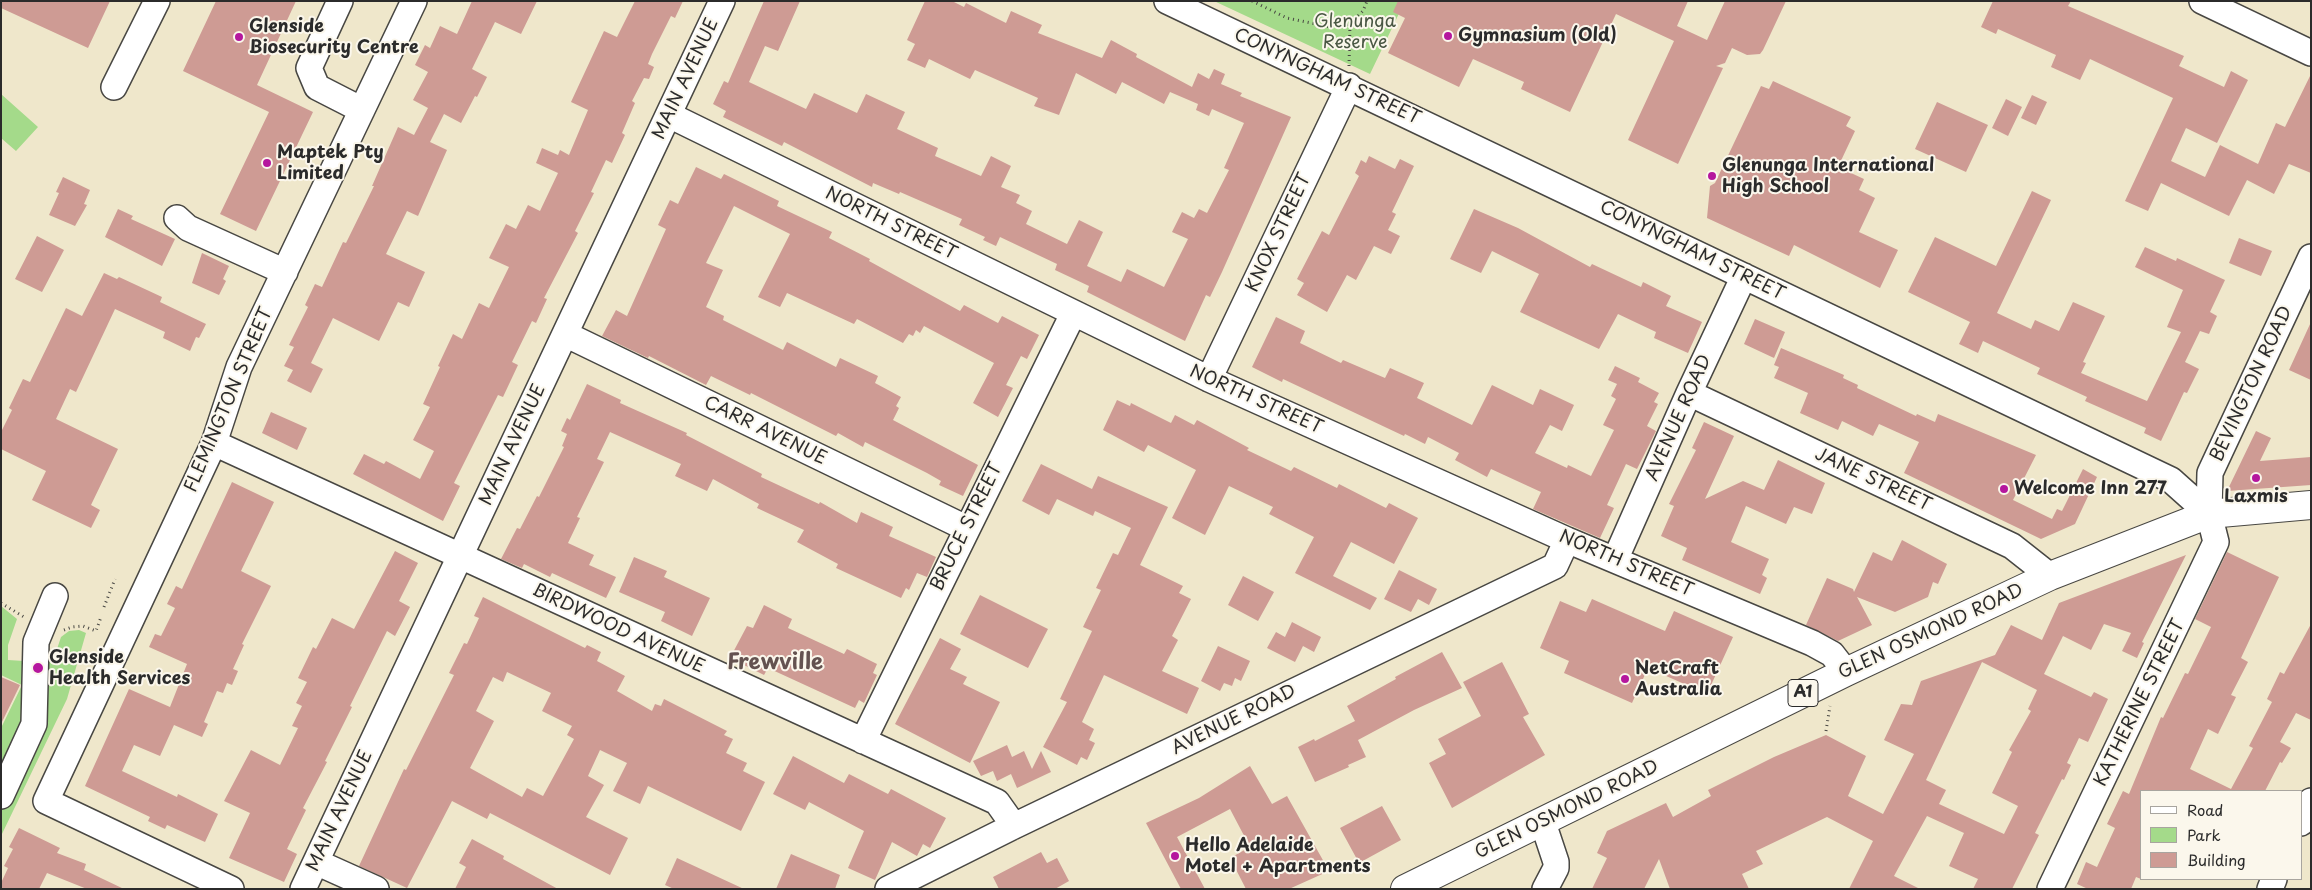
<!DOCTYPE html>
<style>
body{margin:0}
#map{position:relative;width:2312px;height:890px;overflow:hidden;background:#efe7cb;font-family:"Playpen Sans",sans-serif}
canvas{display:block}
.frame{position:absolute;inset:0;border:2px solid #2b2b2b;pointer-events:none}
.legend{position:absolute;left:2140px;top:790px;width:162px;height:90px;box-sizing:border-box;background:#fbf7ec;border:1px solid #a8a59f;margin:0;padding:6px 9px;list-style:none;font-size:15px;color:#2b2b2b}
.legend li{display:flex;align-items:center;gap:10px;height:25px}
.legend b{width:25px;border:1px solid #a8a59f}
</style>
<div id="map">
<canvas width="2312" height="890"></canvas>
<div class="frame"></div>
<ul class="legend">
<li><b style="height:6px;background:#fff"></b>Road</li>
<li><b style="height:14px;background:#a4da8a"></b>Park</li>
<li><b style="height:14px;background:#ce9b94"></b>Building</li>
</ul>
</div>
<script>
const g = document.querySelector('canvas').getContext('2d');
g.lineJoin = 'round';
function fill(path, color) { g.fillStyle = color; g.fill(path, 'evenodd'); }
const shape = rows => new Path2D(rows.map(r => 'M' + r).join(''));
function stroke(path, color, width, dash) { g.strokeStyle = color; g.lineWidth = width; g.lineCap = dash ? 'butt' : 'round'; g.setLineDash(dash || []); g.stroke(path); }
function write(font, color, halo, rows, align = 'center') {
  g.font = font + ' "Playpen Sans",sans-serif'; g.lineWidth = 4; g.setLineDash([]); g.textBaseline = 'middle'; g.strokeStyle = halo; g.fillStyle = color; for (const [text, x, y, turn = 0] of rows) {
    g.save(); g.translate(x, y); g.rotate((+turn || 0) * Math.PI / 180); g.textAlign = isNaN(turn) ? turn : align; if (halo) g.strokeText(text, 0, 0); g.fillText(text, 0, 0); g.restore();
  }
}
fill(shape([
 [1214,1,1405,1,1370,74],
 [1,94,38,127,16,151,1,138],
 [1,606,17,619,8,645,8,660,24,661,25,711,19,735,4,766,1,765,1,728,22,685,1,675],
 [79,630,86,633,67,699,1,836,1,808,42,655,54,658,61,637,69,631]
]), '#a4da8a');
fill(shape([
 [1,1,110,1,88,48,1,8],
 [216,1,296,1,257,85,313,112,256,231,220,214,269,112,183,71],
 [472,1,537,1,521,34,495,22,472,69,487,77,477,97,475,96,461,123,444,114,430,142,447,150,418,216,407,211,386,254,425,272,409,307,398,302,379,341,333,318,311,363,323,369,311,393,287,381,293,370,284,366,294,347,289,345,308,307,305,305,315,284,322,287,343,242,346,243,374,186,372,186,398,127,414,135,428,108,413,100,428,72,415,65,425,45,430,48,440,26,457,34],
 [635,1,683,1,675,18,671,16,652,54,648,64,654,67,649,79,644,78,632,101,635,103,622,133,625,135,612,163,606,160,591,192,594,193,575,231,578,233,544,298,547,299,536,323,532,321,512,362,518,365,503,397,498,395,454,483,460,486,443,521,353,474,364,454,384,464,386,461,420,479,434,451,413,440,430,407,423,404,440,367,438,366,453,334,462,339,479,303,489,308,509,267,489,258,506,224,516,229,528,205,540,211,558,173,536,163,542,148,558,155,560,150,569,155,588,110,571,102,604,31,617,37],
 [764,1,800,1,778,51,765,46,749,82,806,109,814,93,857,113,866,94,905,112,897,129,938,148,935,156,981,176,991,156,1011,166,1001,187,1020,195,1016,203,1032,211,1026,224,1067,244,1079,220,1103,232,1087,266,1121,282,1127,269,1164,287,1188,239,1172,232,1182,212,1194,218,1199,209,1207,213,1229,170,1224,168,1244,123,1212,109,1209,116,1196,110,1198,104,1170,92,1164,104,1122,82,1116,94,1076,73,1059,115,1034,106,1038,98,975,70,970,79,929,59,925,68,907,60,915,44,907,40,925,1,952,1,964,7,966,3,1006,23,1011,11,1042,25,1038,33,1102,58,1111,40,1137,54,1136,57,1192,87,1198,73,1209,79,1214,69,1225,74,1221,84,1242,93,1240,96,1291,117,1222,272,1210,297,1206,295,1185,341,1087,292,1089,286,1055,270,1057,264,1000,237,996,246,983,240,985,237,959,225,962,219,900,192,899,194,873,183,872,187,784,142,782,146,723,117,726,111,713,104,724,81,728,83],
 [1398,1,1688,1,1677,26,1707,40,1725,1,1786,1,1763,50,1760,54,1747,55,1732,48,1725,63,1716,66,1723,68,1678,164,1628,140,1674,41,1616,14,1570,112,1521,89,1524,82,1473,59,1459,87,1388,53,1405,18,1393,12],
 [1993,1,2071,1,2068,6,2184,56,2179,66,2224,87,2231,71,2248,80,2217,143,2186,128,2171,161,2205,177,2220,145,2258,164,2276,123,2285,127,2311,74,2311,173,2289,164,2274,194,2247,180,2229,216,2161,183,2148,211,2125,201,2173,98,2090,59,2080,80,2051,67,2056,55,1998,29,1996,34,1981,27],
 [1773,81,1851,117,1846,126,1855,131,1838,167,1864,179,1859,190,1875,198,1859,232,1898,250,1880,288,1794,245,1789,256,1707,218,1710,186,1715,183,1761,86,1769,89],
 [2032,95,2047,102,2036,125,2021,118],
 [2006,99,2022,107,2008,136,1992,128],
 [1937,102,1988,125,1966,172,1915,149],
 [1369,156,1395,169,1400,159,1414,166,1392,212,1396,214,1388,230,1400,236,1391,254,1374,246,1356,280,1347,275,1327,312,1297,295,1304,283,1297,279,1322,231,1329,235,1359,176,1355,173,1361,160,1366,163],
 [696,167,721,179,724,174,779,201,777,206,832,232,829,238,870,259,869,261,960,311,964,305,998,323,1002,316,1039,335,1027,359,1021,356,1006,385,1013,388,998,417,973,403,994,363,924,326,920,333,916,330,913,336,909,334,903,343,857,319,854,324,787,293,780,307,758,297,790,234,734,206,706,263,723,270,706,307,724,316,723,320,783,350,787,342,836,367,840,358,878,376,875,383,901,397,896,406,899,408,893,420,978,465,963,496,939,485,941,481,927,473,865,442,863,447,838,433,836,436,751,393,750,395,711,376,706,385,649,356,648,358,602,336,616,310,627,316,666,229,658,225,670,200,678,204],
 [63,177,90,190,84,204,87,205,75,226,49,215,59,193,56,192],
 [2032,191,2051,200,1997,313,2031,329,2035,320,2059,331,2073,302,2105,316,2083,362,2086,363,2081,373,2147,401,2181,332,2167,327,2183,290,2135,267,2145,247,2176,261,2177,258,2225,280,2210,312,2217,316,2209,334,2200,331,2185,362,2199,369,2187,393,2184,392,2161,441,2144,433,2146,428,2085,401,2087,397,2037,374,2040,368,1983,341,1978,353,1959,344,1970,322,1908,292,1935,237,1996,266],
 [118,209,133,216,131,219,175,239,162,266,105,237],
 [1474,209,1518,228,1590,267,1592,264,1641,287,1643,282,1671,296,1666,306,1702,322,1688,353,1654,338,1656,332,1618,314,1599,349,1520,312,1539,274,1492,251,1481,273,1450,259],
 [37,236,64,250,42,292,15,279],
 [2239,238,2272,251,2261,276,2229,263],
 [202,253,229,266,223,279,226,281,219,295,192,283],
 [104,273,117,279,119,277,162,297,160,302,206,324,199,338,196,337,190,351,163,338,165,332,115,309,76,392,70,389,56,419,118,449,91,505,100,510,91,528,32,500,46,471,1,449,1,432,12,410,9,408,23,379,30,382,66,308,82,316],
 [1276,317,1305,331,1300,343,1341,363,1343,360,1385,378,1390,368,1424,383,1417,398,1472,425,1492,385,1533,405,1540,389,1574,405,1562,431,1550,425,1535,453,1567,468,1568,465,1591,476,1614,430,1603,425,1616,399,1611,396,1617,384,1608,380,1615,366,1640,378,1638,382,1659,393,1654,402,1658,404,1647,426,1656,431,1637,469,1626,464,1607,505,1614,508,1600,538,1533,509,1541,492,1491,469,1487,477,1455,460,1459,453,1428,437,1425,444,1405,434,1404,436,1283,379,1282,382,1252,367],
 [1755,319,1785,332,1774,358,1744,344],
 [2311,322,2311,380,2289,370],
 [1781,348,1844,375,1843,378,1858,385,1857,388,1916,416,1917,414,1935,422,1938,414,2036,455,2013,500,2052,519,2057,509,2062,511,2083,469,2097,477,2075,524,2041,539,1904,473,1919,442,1879,424,1873,436,1842,421,1838,430,1800,413,1808,393,1774,378,1779,367,1774,365],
 [587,384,621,400,620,403,687,433,686,435,762,474,761,477,819,504,820,502,857,523,861,512,893,527,889,536,936,557,927,577,917,573,909,590,906,588,901,598,836,568,838,564,797,542,804,530,757,508,759,504,713,479,707,491,675,476,681,464,610,432,597,459,604,462,577,517,580,518,568,543,594,555,589,565,616,577,606,598,552,573,550,577,524,564,522,568,501,559,517,528,520,529,537,496,539,497,564,447,562,446,567,434,561,431,567,418,570,420],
 [1117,400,1130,406,1131,403,1171,423,1175,415,1194,425,1197,420,1249,448,1247,450,1291,471,1294,467,1337,488,1339,484,1386,508,1389,503,1418,518,1394,564,1351,542,1333,576,1377,598,1370,610,1295,573,1314,537,1269,514,1273,507,1229,486,1205,535,1172,518,1196,470,1148,445,1144,452,1103,430],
 [271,412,307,428,297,450,262,433],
 [1704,422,1734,436,1705,499,1743,481,1764,490,1778,460,1825,483,1812,514,1794,507,1786,524,1746,506,1731,542,1769,559,1762,575,1767,578,1760,594,1682,560,1687,548,1661,536,1674,506,1669,504,1696,450,1692,448],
 [2256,431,2271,438,2260,461,2311,457,2311,485,2227,491],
 [1041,464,1092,489,1098,476,1168,507,1140,565,1183,586,1179,593,1191,599,1172,636,1178,640,1162,671,1199,688,1187,714,1104,675,1082,722,1094,729,1089,740,1095,743,1087,760,1081,757,1077,765,1043,747,1067,702,1060,699,1092,631,1083,627,1101,590,1096,588,1113,553,1118,555,1131,528,1095,511,1093,516,1057,499,1049,515,1022,501],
 [232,482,274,502,241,571,271,586,242,644,244,645,233,669,238,671,232,685,227,683,223,693,217,691,204,722,208,724,202,737,174,725,160,756,134,745,122,771,177,797,178,794,218,814,205,842,167,825,165,829,148,821,150,817,85,786,129,689,170,707,187,664,149,647,155,634,161,636,175,608,167,604,176,586,182,589],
 [1902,540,1947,564,1938,584,1933,582,1928,597,1895,612,1857,597,1872,625,1838,641,1806,625,1827,578,1853,589,1854,592,1873,552,1892,561],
 [395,551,418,563,399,601,410,607,395,636,387,631,350,706,352,707,325,761,327,762,303,808,306,810,287,849,297,854,284,882,229,858,250,813,224,801,251,750,280,765,298,728,292,726,302,706,296,703,307,682,298,678,313,647,316,649,332,618,354,629],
 [2227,552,2279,577,2241,658,2248,662,2231,695,2236,697,2218,734,2208,729,2190,769,2231,789,2253,748,2249,746,2272,702,2267,699,2280,672,2284,674,2311,624,2311,720,2296,713,2280,742,2291,748,2282,763,2280,762,2265,791,2141,791,2141,879,2136,877,2131,889,2088,889,2077,884,2086,862,2097,867,2115,828,2107,824,2123,791,2129,794,2161,717,2163,718,2185,673,2188,674,2211,627,2195,619],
 [2186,555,2142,642,2144,643,2137,658,2122,651,2131,633,2104,624,2091,650,2063,636,2044,674,2091,697,2094,692,2108,699,2088,742,2079,738,2067,763,2071,765,2064,780,2062,779,2035,833,2039,835,2012,889,1973,889,1978,879,1949,866,1964,833,1927,816,1894,876,1920,889,1849,889,1873,841,1827,817,1756,851,1763,864,1742,874,1749,889,1670,889,1659,859,1644,889,1592,889,1607,858,1597,853,1607,831,1666,803,1673,817,1711,796,1708,790,1774,757,1826,735,1866,756,1848,796,1883,814,1914,754,1884,740,1901,704,1912,705,1921,681,1995,655,2011,625,2042,640,2059,603],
 [1982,662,2037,690,2028,709,2031,711,2009,750,2012,752,1992,793,2018,806,2004,834,1939,804,1946,790,1926,780],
 [634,557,667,571,664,577,710,598,692,636,661,621,665,612,619,592],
 [1399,570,1437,589,1429,605,1418,599,1411,612,1384,599],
 [1243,576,1274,592,1258,621,1228,605],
 [980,595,1048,629,1028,668,960,634],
 [483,597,585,648,587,645,601,652,597,661,625,676,617,691,652,711,655,704,661,706,664,699,727,731,724,735,733,739,726,753,747,763,743,771,765,782,741,831,648,786,640,804,613,791,627,763,600,750,588,776,604,785,586,817,628,838,610,875,490,813,487,819,452,801,407,888,359,866,404,769,406,770,454,675,449,673,464,643,467,644,479,618,474,616],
 [507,672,551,693,542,711,572,726,567,735,574,739,543,796,527,788,522,797,470,768,494,721,476,711,493,677,503,682],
 [1592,599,1665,631,1674,611,1733,637,1707,694,1648,668,1632,703,1564,673,1569,661,1540,648,1560,601,1586,612],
 [764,605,792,619,788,628,844,654,847,649,877,664,873,673,877,675,864,703,859,700,855,708,768,668,764,675,730,658,747,626,753,628],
 [1292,622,1321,637,1314,652,1303,646,1295,662,1267,648,1276,632,1285,637],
 [940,638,961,649,950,669,967,677,963,684,1000,702,970,763,895,724],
 [1218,646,1250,661,1241,681,1235,678,1232,686,1224,683,1220,691,1201,681],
 [1442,652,1462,688,1414,710,1358,740,1366,757,1348,765,1349,767,1315,782,1298,747,1314,739,1315,741,1355,721,1347,706,1396,679,1395,677],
 [1502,662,1529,714,1523,717,1545,755,1452,808,1429,763,1446,754,1438,739,1481,716,1463,682],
 [1,677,20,685,1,724],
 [1007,745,1012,757,1024,751,1032,769,1041,751,1051,772,1017,788,1011,774,997,781,993,771,981,776,973,761],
 [793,756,844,783,849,774,888,794,891,789,946,818,930,848,923,844,917,856,892,842,875,880,848,868,864,831,809,802,805,810,773,794],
 [1250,766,1272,804,1287,796,1329,871,1289,889,1246,889,1230,858,1250,847,1230,809,1177,837,1205,889,1181,889,1146,823,1199,798],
 [1382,806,1401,840,1359,863,1340,828],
 [19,828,60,848,57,853,86,864,84,870,124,889,87,889,47,873,39,889,1,889,1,883,8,868,4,866,13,849,9,847],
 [472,839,504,856,503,859,558,889,455,889,466,867,459,863],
 [1041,852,1047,863,1057,858,1069,881,1055,889,999,889,993,877],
 [791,854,840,875,835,889,776,889],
 [677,858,744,889,674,889,665,885]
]), '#ce9b94');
const minor = shape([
 [340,1,309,68,317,87,362,110],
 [1167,1,2171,480,2209,514],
 [2202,1,2311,53],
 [114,87,157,1],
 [669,115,1209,379,1567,540,1812,643,1832,654,1846,672],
 [177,218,188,228,285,272],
 [565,334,966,528],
 [1209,379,1349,86],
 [1689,393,2012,546,2050,576],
 [214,443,997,802,1014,826],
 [1615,560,1689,393,1744,276],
 [863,741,1073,314],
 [1,796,34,724,36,642,55,596],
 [1543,823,1556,862,1556,868,1545,889],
 [2301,823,2311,801],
 [316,862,376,889],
 [231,889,46,801,214,443,239,367,414,1],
 [303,889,722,1],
 [888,889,1014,826,1555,566,1567,540],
 [2050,889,2216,542,2209,514,2210,473,2311,257],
 [2270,889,2274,879]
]);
const highway = shape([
 [1405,889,1846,672,2050,576,2209,514,2311,505]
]);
stroke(minor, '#484743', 28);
stroke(highway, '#484743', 30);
stroke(shape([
 [1252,1,1287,18,1335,28,1350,24,1363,11,1367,1],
 [1349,66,1350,24],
 [1,603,24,617],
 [104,607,115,579],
 [64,630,72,627,83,626,96,631,101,617],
 [1826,731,1830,706]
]), '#484743', 3, [1, 4]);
stroke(minor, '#fff', 25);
stroke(highway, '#fff', 28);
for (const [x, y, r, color] of [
 [1448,36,5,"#b5179e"],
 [239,37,5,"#b5179e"],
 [267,163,5,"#b5179e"],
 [1712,176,5,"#b5179e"],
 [2256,478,5,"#b5179e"],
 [2004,489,5,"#b5179e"],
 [38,668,6,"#b5179e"],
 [1625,679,5,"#b5179e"],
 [1175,856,5,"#b5179e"]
]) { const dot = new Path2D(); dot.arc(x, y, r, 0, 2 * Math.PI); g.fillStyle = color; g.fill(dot); stroke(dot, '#fbf7ec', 2); }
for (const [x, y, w] of [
 [1803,693,30]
]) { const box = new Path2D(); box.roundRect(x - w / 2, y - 13.5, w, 27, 4); g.fillStyle = '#fbf7ec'; g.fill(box); stroke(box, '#2b2b2b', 1); }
write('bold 16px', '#2b2b2b', null, [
 ["A1",1803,693]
]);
write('18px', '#495743', '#fbf7ec', [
 ["Glenunga",1355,22],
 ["Reserve",1355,43]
]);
write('bold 18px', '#2b2b2b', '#fbf7ec', [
 ["Glenside",249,27],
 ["Biosecurity Centre",249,48],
 ["Gymnasium (Old)",1458,36],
 ["Maptek Pty",277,153],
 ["Limited",277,174],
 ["Glenunga International",1722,166],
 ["High School",1722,187],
 ["Welcome Inn 277",2014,489],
 ["Laxmis",2256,497,"center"],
 ["Glenside",49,658],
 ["Health Services",49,679],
 ["NetCraft",1635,669],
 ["Australia",1635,690],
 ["Hello Adelaide",1185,846],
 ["Motel + Apartments",1185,867]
], 'left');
write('18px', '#2b2b2b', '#fbf7ec', [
 ["CONYNGHAM STREET",1327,77,25],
 ["MAIN AVENUE",686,79,-65],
 ["NORTH STREET",891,224,26],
 ["KNOX STREET",1279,233,-65],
 ["CONYNGHAM STREET",1692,251,26],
 ["BEVINGTON ROAD",2252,384,-65],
 ["FLEMINGTON STREET",229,400,-67],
 ["NORTH STREET",1256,400,24],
 ["AVENUE ROAD",1679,418,-66],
 ["CARR AVENUE",765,431,26],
 ["MAIN AVENUE",513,445,-65],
 ["JANE STREET",1873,480,25],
 ["BRUCE STREET",967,527,-64],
 ["NORTH STREET",1626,564,23],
 ["BIRDWOOD AVENUE",618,629,25],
 ["GLEN OSMOND ROAD",1931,632,-25],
 ["KATHERINE STREET",2140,703,-64],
 ["AVENUE ROAD",1234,720,-26],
 ["GLEN OSMOND ROAD",1567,810,-26],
 ["MAIN AVENUE",340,811,-65]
]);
write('bold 22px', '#645250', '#fbf7ec', [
 ["Frewville",775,663]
]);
</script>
